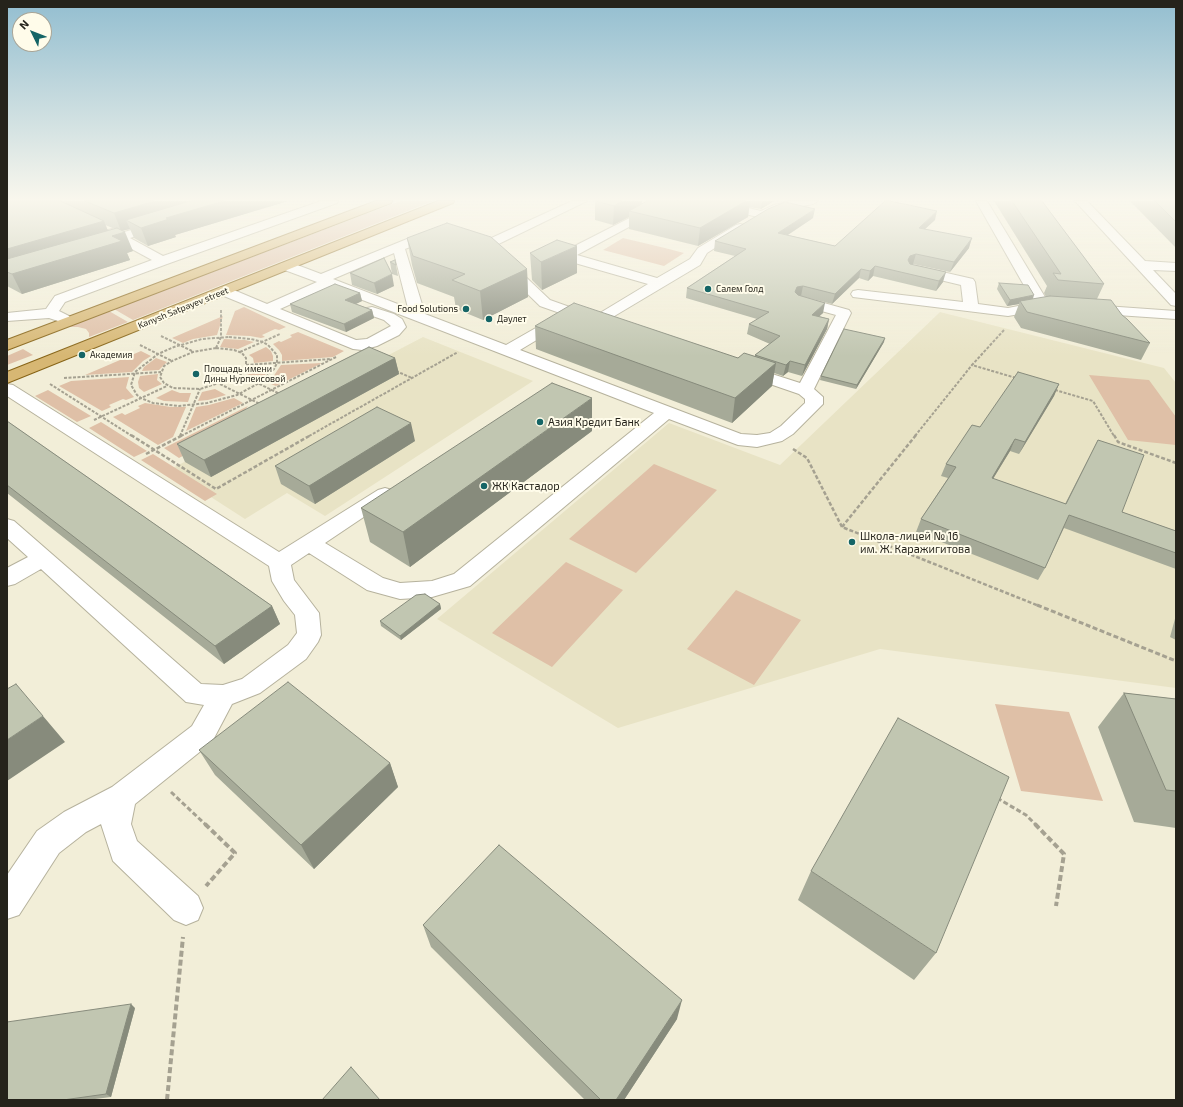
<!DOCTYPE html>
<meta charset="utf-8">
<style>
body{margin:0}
#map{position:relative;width:1183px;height:1107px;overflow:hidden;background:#f2eed8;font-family:"Exo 2",sans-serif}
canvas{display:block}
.frame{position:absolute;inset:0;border:8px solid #25231b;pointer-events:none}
.north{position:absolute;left:12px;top:12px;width:40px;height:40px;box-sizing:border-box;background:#fffcea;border:1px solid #a8a597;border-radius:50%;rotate:313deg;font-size:11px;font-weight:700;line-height:16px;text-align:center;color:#25231b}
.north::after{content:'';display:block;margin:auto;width:14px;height:18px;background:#156566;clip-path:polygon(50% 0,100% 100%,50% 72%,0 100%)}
</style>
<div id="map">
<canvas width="1183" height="1107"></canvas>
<div class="frame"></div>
<div class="north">N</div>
</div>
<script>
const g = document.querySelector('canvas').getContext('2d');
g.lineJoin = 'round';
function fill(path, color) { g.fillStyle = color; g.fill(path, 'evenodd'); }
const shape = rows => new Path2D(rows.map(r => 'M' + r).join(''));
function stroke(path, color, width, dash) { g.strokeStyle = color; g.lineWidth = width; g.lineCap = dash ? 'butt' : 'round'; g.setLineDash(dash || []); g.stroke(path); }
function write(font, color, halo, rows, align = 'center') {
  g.font = font + ' "Exo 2",sans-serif'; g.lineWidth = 4; g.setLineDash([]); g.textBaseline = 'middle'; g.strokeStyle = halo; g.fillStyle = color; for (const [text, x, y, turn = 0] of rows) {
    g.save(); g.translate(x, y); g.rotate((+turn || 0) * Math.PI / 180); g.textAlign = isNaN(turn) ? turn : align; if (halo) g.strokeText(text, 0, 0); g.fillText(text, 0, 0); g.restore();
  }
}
fill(shape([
 [940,312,1164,368,1176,383,1176,688,880,649,618,728,437,619,669,423,780,465],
 [423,337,533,381,325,516,287,493,245,519,169,470]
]), '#e8e3c5');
fill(shape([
 [400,201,433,201,133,320,114,309],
 [623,238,665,248,684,253,664,266,603,250],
 [244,307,286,327,279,330,275,329,262,335,265,337,261,338,250,336,226,335,235,311],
 [109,311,128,322,89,337,89,333,86,329,78,327,66,327],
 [223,316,217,335,193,339,183,343,172,338],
 [298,332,344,351,333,357,282,361,282,355,279,350,273,344,279,341,281,342,292,337,290,335],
 [224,339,245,340,254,342,238,349,220,347],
 [266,347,271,351,273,356,273,361,254,363,253,358,249,355],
 [23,349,33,355,7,365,7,356],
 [141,351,151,356,143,361,132,372,85,375],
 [156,358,167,362,159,370,142,371,144,367],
 [322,363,276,386,266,382,273,377,281,365],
 [271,366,265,375,259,379,247,374,252,367],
 [158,374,157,380,162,384,144,392,139,388,138,382,140,376],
 [1089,375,1149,380,1176,417,1176,445,1128,440],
 [129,377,126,388,134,397,126,400,123,399,109,405,111,407,102,411,59,386,71,381],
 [215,389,226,395,208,400,198,401,202,392],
 [48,390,91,416,77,422,35,396],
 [172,390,180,393,191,393,188,402,164,401,156,398],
 [234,398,243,403,186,431,196,407,209,405],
 [145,403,171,407,186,407,173,437,158,445,113,417,122,413,125,415,140,408,138,406],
 [248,406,243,412,246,422,179,458,164,448],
 [101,422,147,451,134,457,89,428],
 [153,454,217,494,205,501,141,460],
 [654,464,717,490,636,573,569,539],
 [566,562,623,590,552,667,492,633],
 [736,590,801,620,754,685,687,649],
 [995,704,1069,712,1103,801,1021,791]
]), '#dfc0a7');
const minor = shape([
 [321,201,338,201,337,203,167,264,65,302,59,311,69,316,71,319,69,322,64,323,49,318,7,321,7,313,46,309,55,296,152,260,108,236,106,233,108,230,112,229,121,233,161,221,165,223,167,225,165,227,130,238,163,256,321,201],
 [572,201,587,201,482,252,474,252,472,249,474,246,572,201],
 [663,201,677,201,577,255,657,278,690,259,698,248,736,225,740,224,744,225,746,228,707,253,700,265,601,324,596,325,591,324,540,306,499,266,501,263,511,263,550,300,595,316,648,284,561,259,560,256,561,253,663,201],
 [698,201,719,201,761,211,774,205,791,201,818,201,813,204,781,210,762,218,699,203,698,201],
 [976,201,987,201,1048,302,1176,311,1176,319,1043,310,1008,316,853,297,851,294,853,291,858,290,963,302,961,285,911,273,909,270,911,267,916,266,973,279,975,282,978,304,1008,308,1034,303,976,201],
 [1075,201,1087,201,1145,261,1176,263,1176,271,1153,270,1176,294,1176,306,1171,305,1075,201],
 [438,237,442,238,444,241,442,244,413,246,405,249,425,314,506,345,555,317,560,316,565,317,567,320,565,323,520,350,741,434,757,435,770,433,781,426,805,403,805,399,799,394,738,373,736,370,738,367,744,365,800,383,836,315,796,304,794,301,796,298,801,297,806,298,849,310,851,313,814,389,823,397,823,404,793,434,782,441,757,447,738,445,669,419,470,586,432,597,400,599,367,590,309,553,291,565,294,580,319,613,321,635,318,642,306,659,260,693,232,704,212,742,135,804,131,824,137,841,198,896,203,908,198,920,186,925,174,920,113,861,101,824,86,832,59,853,19,915,7,919,7,875,37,831,64,812,112,787,192,726,204,705,186,702,41,569,15,584,7,586,7,568,28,557,7,538,7,519,14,521,201,684,223,685,242,679,288,645,297,633,295,615,284,601,272,581,269,566,7,396,7,384,13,385,279,552,378,490,385,488,392,490,395,494,392,498,325,543,383,578,400,583,432,581,454,574,654,413,329,287,280,309,356,340,367,339,391,326,384,320,367,314,365,311,367,308,372,307,394,314,402,319,406,327,399,335,377,346,362,350,353,349,219,294,217,291,219,288,224,287,229,288,267,304,317,282,282,269,280,266,282,263,292,263,321,274,407,239,438,237],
 [394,253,408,308,333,279,394,253]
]);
const major = shape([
 [376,201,392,201,391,203,7,350,7,340,376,201],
 [438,201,454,201,453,203,7,383,7,372,438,201]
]);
stroke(minor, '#b6b29d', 2);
stroke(major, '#876417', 2);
stroke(shape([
 [1004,330,972,365,1016,378],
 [161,336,192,351],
 [229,337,251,339,263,342,268,345,277,355,277,363,274,369,261,382,237,395,207,403,179,406,153,403,141,398,137,395,131,385,135,372,158,354,174,347,202,339,229,337],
 [140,345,172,361],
 [216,348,234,350,242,353,246,358,246,365,244,369,231,379,200,389,173,388,164,383,160,377,164,366,172,361,193,352,216,348],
 [216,348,221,337,221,310],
 [240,352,280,334],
 [246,365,331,359],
 [396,371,412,378],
 [239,374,280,394],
 [64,378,161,372],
 [50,384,132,436],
 [220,384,260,404],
 [1055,390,1093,401,1114,436],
 [94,420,167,386],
 [180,436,200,389],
 [181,436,336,357],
 [309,436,458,352],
 [915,436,972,365]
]), '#a5a191', 2, [3, 1.5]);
stroke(shape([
 [131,435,216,489,311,435],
 [1114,435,1118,442,1176,463],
 [793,449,807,458,842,527,1039,606],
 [146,454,183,435],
 [842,527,916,435]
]), '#a5a191', 2.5, [4, 2]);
stroke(shape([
 [1037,605,1176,661],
 [171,792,206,825],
 [997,798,1026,815,1036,825]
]), '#a5a191', 3, [5, 2.5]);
stroke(shape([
 [205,824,235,853,206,886],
 [1035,824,1064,854,1056,906],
 [167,1100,183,937]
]), '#a5a191', 4, [6, 3]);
fill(minor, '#fff');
fill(major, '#d7b773');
fill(shape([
 [7,201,288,201,175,235,176,237,148,246,134,238,130,229,122,231,133,251,127,253,130,260,22,294,7,286],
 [105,225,115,229,108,231],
 [595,201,642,201,642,204,647,202,645,201,774,201,761,209,749,207,748,217,698,246,629,229,629,217,613,225,595,220],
 [994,201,1042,201,1104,284,1097,299,1122,315,1150,343,1141,360,1021,328,1014,317,1019,304,1007,306,997,289,999,283,1033,299,1046,297,1044,293,1047,286],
 [1130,201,1176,201,1176,248],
 [813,218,788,235,835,246,935,220,925,229,969,248,950,272,913,264,912,264,943,282,936,291,873,276,868,281,859,278,832,304,801,296,800,296,823,313,819,316,829,319,827,329,802,376,788,372,783,376,774,373,772,386,732,423,536,349,535,326,738,358,755,356,755,355,770,344,747,334,749,324,757,319,686,298,687,288,735,256,714,251,715,241],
 [407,238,527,269,528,297,483,320,456,309,454,297,417,283,412,265],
 [530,253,577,273,542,290,532,280],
 [390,262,396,265,398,276,392,274],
 [350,273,394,286,377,294,352,285],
 [360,293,362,301,356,304,372,310,374,318,346,332,292,312,290,304],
 [884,342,856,389,820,380,821,376],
 [395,358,399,374,211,477,185,462,177,444],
 [1059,384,1054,396,1019,454,1010,451,993,479,1065,504,1098,440,1122,512,1176,531,1176,569,1064,528,1045,568,1038,580,916,532,921,519,948,478,941,476,946,464,980,427],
 [7,421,272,606,280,624,224,664,7,493],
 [592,431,410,567,370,542,361,508],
 [415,441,315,504,281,484,275,466],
 [440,604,441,609,401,640,381,626,380,621],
 [1176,615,1176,640,1170,637],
 [1124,693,1176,699,1176,828,1134,822,1098,727],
 [199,750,390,763,398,787,314,869,215,775],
 [811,871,936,953,914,980,798,900],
 [423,925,677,1019,624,1100,585,1100,431,947],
 [135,1008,111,1097,87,1100,7,1100]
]), '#a6aa98');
fill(shape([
 [155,201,218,201,126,220,130,229,121,231,114,213],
 [224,201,288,201,175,235,176,237,148,246,141,228,166,218],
 [622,201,642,201,642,210,629,211,629,217,613,225,614,206],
 [746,201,750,201,748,217,698,246,700,228],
 [762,201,774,201,761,209],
 [815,209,813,218,777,242,778,233],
 [937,211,935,220,916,237,919,228],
 [104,221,112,240,7,271,7,249],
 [125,232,133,251,127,253,130,260,22,294,12,274,112,236],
 [972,238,969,248,950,272,954,262],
 [577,246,577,273,542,290,541,262],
 [916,254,913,264,907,265,908,260,910,256],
 [875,266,873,276,868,281,870,271],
 [527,269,528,297,483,320,480,291],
 [861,269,859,278,832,304,835,294],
 [946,272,943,282,936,291,939,281],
 [392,274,394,286,377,294,374,283],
 [803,286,801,296,795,297,795,292,797,287],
 [360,293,362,301,347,308,345,300],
 [1034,295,1032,302,1020,301,1019,304,1007,306,1010,300],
 [825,303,823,313,810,325,812,315],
 [372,310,374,318,346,332,344,324],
 [829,319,827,329,802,376,805,365],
 [885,338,884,342,856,389,857,385],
 [395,358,399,374,211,477,204,460],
 [790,361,788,372,783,376,786,365],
 [776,363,772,386,732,423,735,398],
 [1059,384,1054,396,1019,454,1025,442],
 [592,398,592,431,410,567,403,532],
 [411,423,415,441,315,504,309,486],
 [1015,439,1010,451,986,490,992,478],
 [440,604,441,609,401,640,400,636],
 [272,606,280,624,224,664,215,646],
 [43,716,65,742,7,781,7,740],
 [390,763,398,787,314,869,301,845],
 [682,1000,677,1019,624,1100,616,1100],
 [131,1004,135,1008,111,1097,106,1094]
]), '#878b7c');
const building = shape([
 [7,201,61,201,67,204,104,221,7,249,7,201],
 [85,201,155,201,114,213,85,201],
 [190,201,224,201,166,218,169,219,141,228,126,220,190,201],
 [596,201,622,201,614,206,596,201],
 [647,201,746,201,700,228,629,211,647,201],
 [885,201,890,201,937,211,919,228,972,238,954,262,916,254,910,256,908,260,910,264,946,272,939,281,875,266,870,271,861,269,835,294,803,286,797,287,795,292,798,295,825,303,812,315,829,319,805,365,790,361,786,365,755,355,780,336,749,324,769,312,687,288,746,249,715,241,768,209,785,202,815,209,778,233,835,246,885,201],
 [1012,201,1042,201,1104,284,1058,280,1053,273,1061,274,1012,201],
 [1155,201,1176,201,1176,222,1155,201],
 [447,223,491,237,527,269,480,291,452,280,465,274,413,256,407,238,447,223],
 [117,228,125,232,112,236,122,241,12,274,7,272,7,259,117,228],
 [557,240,577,246,541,262,530,253,557,240],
 [384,258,392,274,374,283,350,273,384,258],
 [395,260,396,265,390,262,395,260],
 [999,283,1028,285,1034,295,1010,300,999,283],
 [335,284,360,293,345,300,372,310,344,324,290,304,335,284],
 [1050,296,1111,300,1122,315,1127,319,1150,343,1027,312,1020,301,1050,296],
 [574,303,738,358,744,353,776,363,735,398,535,326,574,303],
 [844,329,885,338,857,385,821,376,844,329],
 [369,347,395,358,204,460,177,444,369,347],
 [1018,372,1059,384,1025,442,1015,439,992,478,1066,504,1098,440,1144,455,1122,512,1176,531,1176,553,1069,515,1045,568,921,519,956,467,946,464,972,425,980,427,1018,372],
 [552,383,592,398,403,532,361,508,552,383],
 [377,407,411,423,309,486,275,466,377,407],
 [7,421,272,606,215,646,7,485,7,421],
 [425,594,440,604,400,636,380,621,416,595,425,594],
 [288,682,390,763,301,845,199,750,288,682],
 [16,684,43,716,7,740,7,689,16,684],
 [1124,693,1176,699,1176,791,1166,790,1124,693],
 [898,718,1009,777,936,953,811,871,898,718],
 [499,845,682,1000,616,1100,601,1100,423,925,499,845],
 [131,1004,106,1094,63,1100,7,1100,7,1022,131,1004],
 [351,1067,380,1100,322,1100,351,1067]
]);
fill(building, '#c1c6b1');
stroke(building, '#878b7c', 1);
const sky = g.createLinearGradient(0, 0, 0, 356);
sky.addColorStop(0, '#93bed0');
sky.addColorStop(0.56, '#f9f7ed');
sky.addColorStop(1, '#f9f7ed00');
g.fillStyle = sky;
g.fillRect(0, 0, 1183, 356);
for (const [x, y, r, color] of [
 [708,289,4,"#156566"],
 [466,309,4,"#156566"],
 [489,319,4,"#156566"],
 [82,355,4,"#156566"],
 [196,374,4,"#156566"],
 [540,422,4,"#156566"],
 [484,486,4,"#156566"],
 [852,542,4,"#156566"]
]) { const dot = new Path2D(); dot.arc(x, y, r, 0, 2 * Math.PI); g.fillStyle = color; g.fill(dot); stroke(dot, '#fffcea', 1.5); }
write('9px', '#25231b', '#fffcea', [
 ["Салем Голд",716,289],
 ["Food Solutions",458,309,"right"],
 ["Дәулет",497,319],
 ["Академия",90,355],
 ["Площадь имени",204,369],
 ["Дины Нурпеисовой",204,379]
], 'left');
write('9px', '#25231b', '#fffcea', [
 ["Kanysh Satpayev street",183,308,-22]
]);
write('11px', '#25231b', '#fffcea', [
 ["Азия Кредит Банк",548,422],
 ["ЖК Кастадор",492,486],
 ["Школа-лицей № 16",860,536],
 ["им. Ж. Каражигитова",860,549]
], 'left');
</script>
